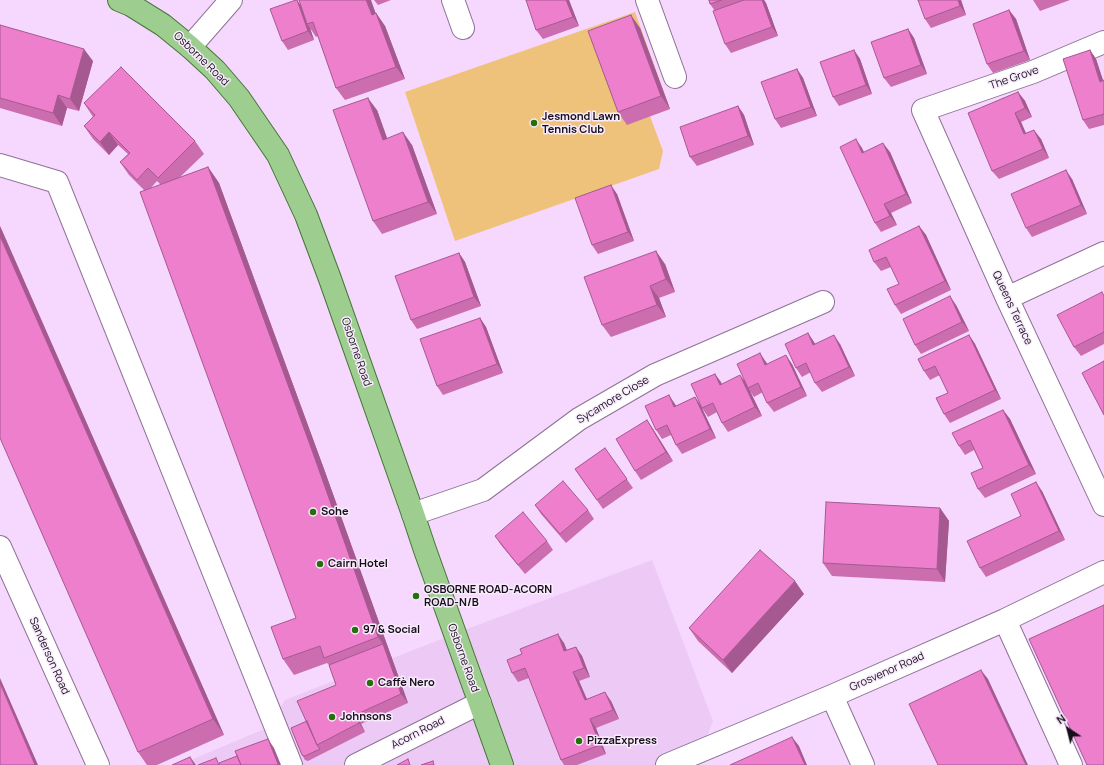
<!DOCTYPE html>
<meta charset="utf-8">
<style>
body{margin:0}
#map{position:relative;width:1104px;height:765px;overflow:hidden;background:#f6d7fe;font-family:Manrope,sans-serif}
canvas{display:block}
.north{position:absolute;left:1048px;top:709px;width:40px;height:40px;-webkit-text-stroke:3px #f8ecfc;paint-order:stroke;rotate:325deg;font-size:11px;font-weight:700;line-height:16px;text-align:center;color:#180e1b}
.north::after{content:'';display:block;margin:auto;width:14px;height:18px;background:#180e1b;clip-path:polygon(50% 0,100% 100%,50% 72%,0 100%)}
</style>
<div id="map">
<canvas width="1104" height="765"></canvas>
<div class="north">N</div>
</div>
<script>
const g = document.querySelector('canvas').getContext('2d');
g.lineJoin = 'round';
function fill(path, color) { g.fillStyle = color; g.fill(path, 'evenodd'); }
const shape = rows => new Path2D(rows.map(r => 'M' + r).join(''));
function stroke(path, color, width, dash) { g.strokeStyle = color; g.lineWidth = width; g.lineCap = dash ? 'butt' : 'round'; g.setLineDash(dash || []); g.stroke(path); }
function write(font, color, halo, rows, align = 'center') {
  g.font = font + ' Manrope,sans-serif'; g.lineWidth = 3; g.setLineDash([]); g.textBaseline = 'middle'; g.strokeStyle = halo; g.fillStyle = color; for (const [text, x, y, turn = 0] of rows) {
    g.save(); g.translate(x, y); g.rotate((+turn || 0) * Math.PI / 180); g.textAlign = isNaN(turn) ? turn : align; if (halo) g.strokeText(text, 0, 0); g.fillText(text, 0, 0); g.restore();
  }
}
fill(shape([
 [652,560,713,721,696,765,179,765,269,727,285,700,475,626]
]), '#edc9f6');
fill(shape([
 [635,12,670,109,650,116,663,151,659,169,455,241,405,92]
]), '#eec27a');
const minor = shape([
 [453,0,463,28],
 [647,0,675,77],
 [1104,42,1033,72,923,110,1007,298,1104,505],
 [190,47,231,0],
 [0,165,57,182,291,765],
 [1007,298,1104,253],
 [413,514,483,490,579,419,655,375,823,302],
 [0,547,98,765],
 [1005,620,1071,765],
 [832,696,863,765],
 [356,765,480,703],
 [667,765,832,696,1005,620,1104,572]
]);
const major = shape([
 [119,0,131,5,163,25,190,47,215,70,239,98,278,155,306,215,330,279,413,514,425,550,502,765]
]);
stroke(minor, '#8e7295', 24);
stroke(major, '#447636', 24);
stroke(minor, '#fff', 22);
stroke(major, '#9dce8f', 22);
fill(shape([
 [297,0,300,5,375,13,376,13,385,26,405,79,345,100,336,88,318,36,316,37,310,28,314,40,288,50,282,41],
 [374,0,391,0,378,5],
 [569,0,579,26,543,39,536,30],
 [709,0,764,0,766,3,778,36,731,53,725,44,715,11,710,4],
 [961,0,966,15,931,28,925,19],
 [1033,0,1070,0,1040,11],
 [1009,10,1016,19,1030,60,993,73,987,64],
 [0,25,93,61,79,111,67,108,62,126,0,108],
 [640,28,670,109,627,125,618,112],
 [908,29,914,38,927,74,891,87,884,78],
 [854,50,860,59,872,94,839,106,833,97],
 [1090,50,1096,59,1103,81,1104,80,1104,125,1089,129,1083,120],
 [797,69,803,78,817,116,781,128,775,119],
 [1018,92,1025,101,1032,117,1021,122,1026,133,1041,139,1049,158,999,179,992,171],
 [84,103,195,141,204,154,179,178,208,167,219,183,324,469,408,703,361,724,365,732,308,761,305,760,302,755,307,721,336,685,329,665,327,663,294,675,283,659,296,618,145,191,129,175,120,162,128,154,118,145,109,155,93,139,84,126,93,117],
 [157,181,161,185,150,189],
 [738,106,744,115,754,145,697,166,690,157],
 [377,110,387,138,412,145,437,214,382,234,373,221],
 [862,148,864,152,890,152,912,203,891,213,897,225,881,232,875,223],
 [1072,179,1087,214,1032,237,1026,228],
 [617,194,634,241,598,254,592,245],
 [0,226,224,735,157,765,147,765,138,752],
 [919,226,926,235,951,290,901,314,895,305,899,284,891,267,881,271,874,262],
 [459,253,465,262,481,306,417,329,411,320],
 [665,264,675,292,659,298,666,317,611,337,602,325],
 [1104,295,1104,344,1081,356,1074,347],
 [956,305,969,331,921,354,915,345],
 [480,318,486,327,503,373,443,395,437,386],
 [808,333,815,344,840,344,855,376,822,392,815,383,811,372,802,377,796,368],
 [969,335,975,344,1001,399,950,423,944,414,948,393,940,375,930,380,924,371],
 [766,362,767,364,792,364,807,396,774,412,767,403,763,392,754,397,750,391,762,416,728,432,722,423,717,412,708,417,702,408,715,374,721,384,744,381],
 [695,397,701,406,716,438,682,454,676,445,671,435,662,439,656,430,675,404,676,406],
 [1003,410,1010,419,1036,474,985,498,978,489,983,468,974,450,965,455,959,446],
 [647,420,653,429,673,461,641,480,635,471],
 [605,448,633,488,603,509,575,469],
 [1042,491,1065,540,986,577,980,568,1021,516],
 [535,505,588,510,594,519,566,543,541,514],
 [940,508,949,521,945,582,832,576,823,563],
 [495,536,547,541,553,550,525,574,501,545],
 [804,594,732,673,698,641,689,628],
 [564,643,567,650,582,656,590,677,579,681,587,699,611,701,619,719,596,728,606,754,577,765,564,765,561,760,529,678,518,682,512,673]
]), '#cc6db0');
fill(shape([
 [297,0,303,9,307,24,310,28,314,40,308,31],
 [366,0,371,0,381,28,372,15],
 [566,0,569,0,579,26,573,17],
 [762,0,764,0,766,3,778,36,772,27],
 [958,0,961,0,966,15,960,6],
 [1009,10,1016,19,1030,60,1024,51],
 [376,13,385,26,405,79,396,67],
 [631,15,640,28,670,109,661,96],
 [908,29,914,38,927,74,921,65],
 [84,49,93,61,79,111,70,99],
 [854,50,860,59,872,94,866,85],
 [1090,50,1096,59,1104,83,1100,82],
 [797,69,803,78,817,116,811,107],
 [1018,92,1025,101,1032,117,1025,108],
 [58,95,67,108,62,126,53,113],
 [368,98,377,110,392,152,383,140],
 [738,106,744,115,754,145,748,136],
 [1015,113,1021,122,1030,143,1024,134],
 [1034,130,1041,139,1049,158,1043,149],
 [109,132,118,145,109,155,100,142],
 [403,132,412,145,437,214,428,202],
 [856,139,862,148,868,162,862,153],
 [883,143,890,152,912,203,906,194],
 [208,167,219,183,324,469,408,703,401,694,383,644,378,637],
 [1066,170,1072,179,1087,214,1081,205],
 [611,185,617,194,634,241,628,232],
 [884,204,891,213,897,225,890,216],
 [0,226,224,735,213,719,0,236],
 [919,226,926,235,951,290,945,281],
 [656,251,665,264,675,292,666,279],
 [459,253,465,262,481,306,474,297],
 [650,286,659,298,666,317,657,305],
 [950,296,956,305,969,331,962,322],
 [480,318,486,327,503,373,497,364],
 [808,333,814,342,820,354,813,345],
 [834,335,840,344,855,376,849,367],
 [969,335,975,344,1001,399,995,390],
 [760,353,766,362,772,373,765,365],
 [786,355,792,364,807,396,801,387],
 [715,374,721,382,726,394,720,385],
 [740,375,747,384,748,388,750,391,762,416,755,407],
 [669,395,675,404,680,415,674,407],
 [695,397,701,406,716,438,710,429],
 [1003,410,1010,419,1036,474,1029,465],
 [647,420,653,429,673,461,666,452],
 [1036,482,1042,491,1065,540,1059,531],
 [940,508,949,521,945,582,937,569],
 [795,581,804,594,732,673,723,660],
 [558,634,564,643,570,660,564,651],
 [576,647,582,656,590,677,584,668],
 [981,670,988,679,1028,765,1026,765],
 [573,672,579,681,591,709,585,700],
 [0,678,38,765,35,765,0,683],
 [605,692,611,701,619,719,613,710],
 [355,715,361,724,365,732,359,723],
 [590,719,596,728,606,754,600,745],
 [792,737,799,746,807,765,805,765],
 [268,739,274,748,281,765,278,765],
 [190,757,196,765,194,765]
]), '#a65990');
const building = shape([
 [296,0,297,0,308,31,282,41,270,9,296,0],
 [299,0,366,0,372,15,376,13,396,67,336,88,313,22,307,24,299,0],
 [526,0,566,0,573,17,536,30,526,0],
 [709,0,722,0,710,4,709,0],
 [744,0,762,0,772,27,725,44,713,11,744,0],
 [918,0,958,0,960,6,925,19,918,0],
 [1009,10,1024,51,987,64,973,24,1009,10],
 [631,15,661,96,618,112,588,31,631,15],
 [0,25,84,49,70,99,58,95,53,113,0,98,0,25],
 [908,29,921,65,884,78,871,42,908,29],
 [854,50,866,85,833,97,820,62,854,50],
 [1090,50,1100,82,1104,80,1104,114,1083,120,1063,59,1090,50],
 [121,67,195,141,158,178,148,168,137,180,120,162,130,153,109,132,100,142,84,126,95,115,84,103,121,67],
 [797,69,811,107,775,119,761,82,797,69],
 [1018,92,1025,108,1015,113,1024,134,1034,130,1043,149,992,171,968,113,1018,92],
 [368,98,383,140,403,132,428,202,373,221,333,110,368,98],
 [738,106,748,136,690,157,680,127,738,106],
 [856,139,862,153,883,143,906,194,884,204,890,216,875,223,840,147,856,139],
 [208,167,313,453,378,637,324,658,320,646,283,659,271,627,296,618,140,192,208,167],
 [1066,170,1081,205,1026,228,1011,194,1066,170],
 [611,185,628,232,592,245,575,198,611,185],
 [919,226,945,281,895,305,887,289,899,284,886,257,874,262,869,250,919,226],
 [0,236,213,719,138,752,0,438,0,236],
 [656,251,666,279,650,286,657,305,602,325,584,277,656,251],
 [459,253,474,297,411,320,395,276,459,253],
 [1102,292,1104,296,1104,332,1074,347,1057,315,1102,292],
 [950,296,962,322,915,345,903,319,950,296],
 [480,318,497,364,437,386,420,339,480,318],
 [808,333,813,345,834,335,849,367,815,383,806,363,796,368,785,344,808,333],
 [969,335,995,390,944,414,936,398,948,393,935,366,924,371,918,359,969,335],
 [760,353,765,365,786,355,801,387,767,403,758,383,748,388,737,364,760,353],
 [1104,361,1104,415,1082,373,1104,361],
 [715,374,720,385,740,375,755,407,722,423,713,403,702,408,691,384,715,374],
 [669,395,674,407,695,397,710,429,676,445,667,425,656,430,645,406,669,395],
 [1003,410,1029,465,978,489,971,473,983,468,970,440,959,446,952,433,1003,410],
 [647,420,666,452,635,471,616,439,647,420],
 [605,448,627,479,597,500,575,469,605,448],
 [563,481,588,510,560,534,535,505,563,481],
 [1036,482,1059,531,980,568,967,541,1021,516,1011,494,1036,482],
 [826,502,940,508,937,569,823,563,826,502],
 [523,512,547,541,518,565,495,536,523,512],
 [760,550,795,581,723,660,689,628,760,550],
 [1104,605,1104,765,1087,765,1029,639,1104,605],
 [558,634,564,651,576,647,584,668,573,672,585,700,605,692,613,710,590,719,600,745,561,760,525,668,512,673,507,660,522,654,520,649,558,634],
 [383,644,401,694,355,715,359,723,317,745,297,701,336,685,329,665,383,644],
 [981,670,1026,765,938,765,909,704,981,670],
 [0,683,35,765,0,765,0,683],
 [307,721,317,745,320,749,305,756,302,755,291,728,307,721],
 [792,737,805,765,730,765,792,737],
 [268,739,278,764,278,765,241,765,235,751,268,739],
 [237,756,241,765,220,765,219,763,237,756],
 [190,757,194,765,172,765,190,757],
 [216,758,219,765,198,765,216,758],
 [408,759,410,765,397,765,408,759],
 [433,761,434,765,421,765,433,761]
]);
fill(building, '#ed7fcd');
stroke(building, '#a65990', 1);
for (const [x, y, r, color] of [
 [534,123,4,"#276e0c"],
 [313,512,4,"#276e0c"],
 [320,564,4,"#276e0c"],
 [416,596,4,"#276e0c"],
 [355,630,4,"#276e0c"],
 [370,683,4,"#276e0c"],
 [332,717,4,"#276e0c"],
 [579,741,4,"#276e0c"]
]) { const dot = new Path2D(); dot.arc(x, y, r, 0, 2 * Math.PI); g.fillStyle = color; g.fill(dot); stroke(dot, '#f8ecfc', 1.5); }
write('11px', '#180e1b', '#f8ecfc', [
 ["Osborne Road",201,59,44],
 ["The Grove",1014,78,-19],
 ["Queens Terrace",1012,308,65],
 ["Osborne Road",356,352,71],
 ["Sycamore Close",613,400,-31],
 ["Sanderson Road",49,656,66],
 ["Osborne Road",463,658,70],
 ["Grosvenor Road",887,672,-24],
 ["Acorn Road",418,733,-27]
]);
write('bold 11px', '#180e1b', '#f8ecfc', [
 ["Jesmond Lawn",542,117],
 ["Tennis Club",542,130],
 ["Sohe",321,512],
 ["Cairn Hotel",328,564],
 ["OSBORNE ROAD-ACORN",424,590],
 ["ROAD-N/B",424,603],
 ["97 & Social",363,630],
 ["Caffè Nero",378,683],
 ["Johnsons",340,717],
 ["PizzaExpress",587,741]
], 'left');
</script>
